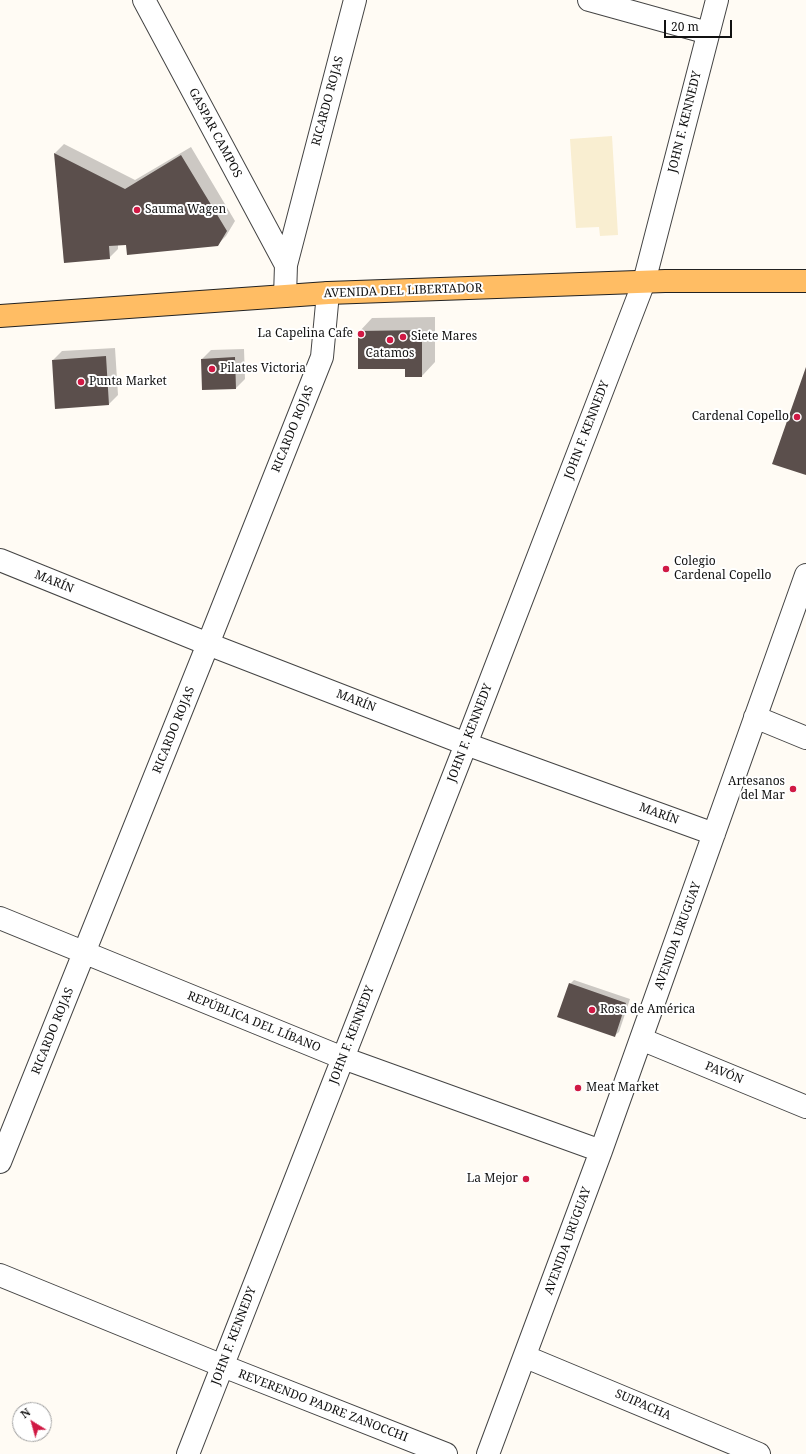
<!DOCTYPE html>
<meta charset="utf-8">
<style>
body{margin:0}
#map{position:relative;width:806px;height:1454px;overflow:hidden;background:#fffbf4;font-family:"Noto Serif",serif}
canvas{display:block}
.north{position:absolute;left:12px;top:1402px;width:40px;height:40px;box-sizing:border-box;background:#fff;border:1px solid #a0a0a0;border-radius:50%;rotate:323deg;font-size:11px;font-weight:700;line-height:16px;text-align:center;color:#111}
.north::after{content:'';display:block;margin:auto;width:14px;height:18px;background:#d01944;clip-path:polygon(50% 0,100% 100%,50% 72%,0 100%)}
.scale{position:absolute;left:664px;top:20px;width:68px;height:18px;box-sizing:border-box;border:2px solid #111;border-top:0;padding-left:5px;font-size:12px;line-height:14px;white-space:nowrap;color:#111;-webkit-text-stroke:3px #fff;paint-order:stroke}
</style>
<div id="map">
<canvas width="806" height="1454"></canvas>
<div class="north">N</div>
<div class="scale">20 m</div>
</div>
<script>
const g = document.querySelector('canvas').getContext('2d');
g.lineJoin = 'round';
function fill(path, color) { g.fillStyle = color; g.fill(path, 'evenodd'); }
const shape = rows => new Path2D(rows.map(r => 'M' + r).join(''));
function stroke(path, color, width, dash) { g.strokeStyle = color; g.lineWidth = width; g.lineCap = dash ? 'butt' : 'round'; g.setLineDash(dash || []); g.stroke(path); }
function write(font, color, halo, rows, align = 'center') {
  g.font = font + ' "Noto Serif",serif'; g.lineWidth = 4; g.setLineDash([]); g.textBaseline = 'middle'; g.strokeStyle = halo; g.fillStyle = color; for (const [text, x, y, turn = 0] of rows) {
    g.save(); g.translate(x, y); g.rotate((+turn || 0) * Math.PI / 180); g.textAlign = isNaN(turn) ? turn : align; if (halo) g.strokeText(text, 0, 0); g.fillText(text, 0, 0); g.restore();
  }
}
fill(shape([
 [612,136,618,235,600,236,599,227,576,228,570,139]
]), '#f9eed1');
fill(shape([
 [64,144,135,180,191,147,235,221,226,236,217,245,118,244,118,249,109,258,64,262,55,153],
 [435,317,435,362,422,376,406,368,359,332,372,318],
 [115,348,118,395,109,404,56,408,53,360,62,351],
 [244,349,245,379,236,388,202,359,211,350],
 [574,980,630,999,619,1032,614,1036,570,984]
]), '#0003');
fill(shape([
 [54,153,125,189,181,155,227,231,218,246,127,255,126,245,109,246,110,259,64,263],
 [422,330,422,377,405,377,405,369,358,369,358,331],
 [106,356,109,405,55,409,52,360],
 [235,357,236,389,202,390,201,359],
 [806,367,806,475,772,464],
 [569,983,626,1003,615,1037,557,1017]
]), '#5b4f4c');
const minor = shape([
 [144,0,286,265],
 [589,0,708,33],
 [285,296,286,265,355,0],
 [0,560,208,644,466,744,714,834],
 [755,717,806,738],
 [0,918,343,1058,601,1151],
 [641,1039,806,1107],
 [0,1162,208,644,322,357,328,293],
 [0,1275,223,1366,446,1454],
 [526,1357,759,1454],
 [188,1454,466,744,644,282,717,0],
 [488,1454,601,1151,806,575]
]);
const primary = shape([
 [0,316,328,293,665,281,806,281]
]);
stroke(minor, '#444', 24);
stroke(primary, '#222', 24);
stroke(minor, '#fff', 22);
stroke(primary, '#ffbd64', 22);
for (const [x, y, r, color] of [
 [137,210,4,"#d01944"],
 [361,334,4,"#d01944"],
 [403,337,4,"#d01944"],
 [390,340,4,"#d01944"],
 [212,369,4,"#d01944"],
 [81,382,4,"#d01944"],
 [797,417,4,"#d01944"],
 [666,569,4,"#d01944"],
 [793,789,4,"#d01944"],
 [592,1010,4,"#d01944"],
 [578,1088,4,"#d01944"],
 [526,1179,4,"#d01944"]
]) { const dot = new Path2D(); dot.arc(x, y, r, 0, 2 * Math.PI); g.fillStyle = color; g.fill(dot); stroke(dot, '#fff', 1.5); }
write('12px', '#111', '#fff', [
 ["RICARDO ROJAS",328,101,-75],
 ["JOHN F. KENNEDY",685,122,-76],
 ["GASPAR CAMPOS",215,133,62],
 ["AVENIDA DEL LIBERTADOR",403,291,-2],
 ["RICARDO ROJAS",293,429,-68],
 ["JOHN F. KENNEDY",587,430,-69],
 ["MARÍN",54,582,22],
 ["MARÍN",356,701,21],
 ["RICARDO ROJAS",174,730,-68],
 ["JOHN F. KENNEDY",470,733,-69],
 ["MARÍN",659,814,20],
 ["AVENIDA URUGUAY",678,936,-70],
 ["REPÚBLICA DEL LÍBANO",254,1022,22],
 ["RICARDO ROJAS",53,1031,-68],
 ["JOHN F. KENNEDY",352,1035,-69],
 ["PAVÓN",724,1073,22],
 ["AVENIDA URUGUAY",568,1241,-70],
 ["JOHN F. KENNEDY",234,1336,-69],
 ["SUIPACHA",643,1405,23],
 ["REVERENDO PADRE ZANOCCHI",323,1406,21]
]);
write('12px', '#111', '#fff', [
 ["Sauma Wagen",145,210],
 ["La Capelina Cafe",353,334,"right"],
 ["Siete Mares",411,337],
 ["Catamos",390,354,"center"],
 ["Pilates Victoria",220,369],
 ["Punta Market",89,382],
 ["Cardenal Copello",789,417,"right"],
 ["Colegio",674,562],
 ["Cardenal Copello",674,576],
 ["Artesanos",785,782,"right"],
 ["del Mar",785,796,"right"],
 ["Rosa de América",600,1010],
 ["Meat Market",586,1088],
 ["La Mejor",518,1179,"right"]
], 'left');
</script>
